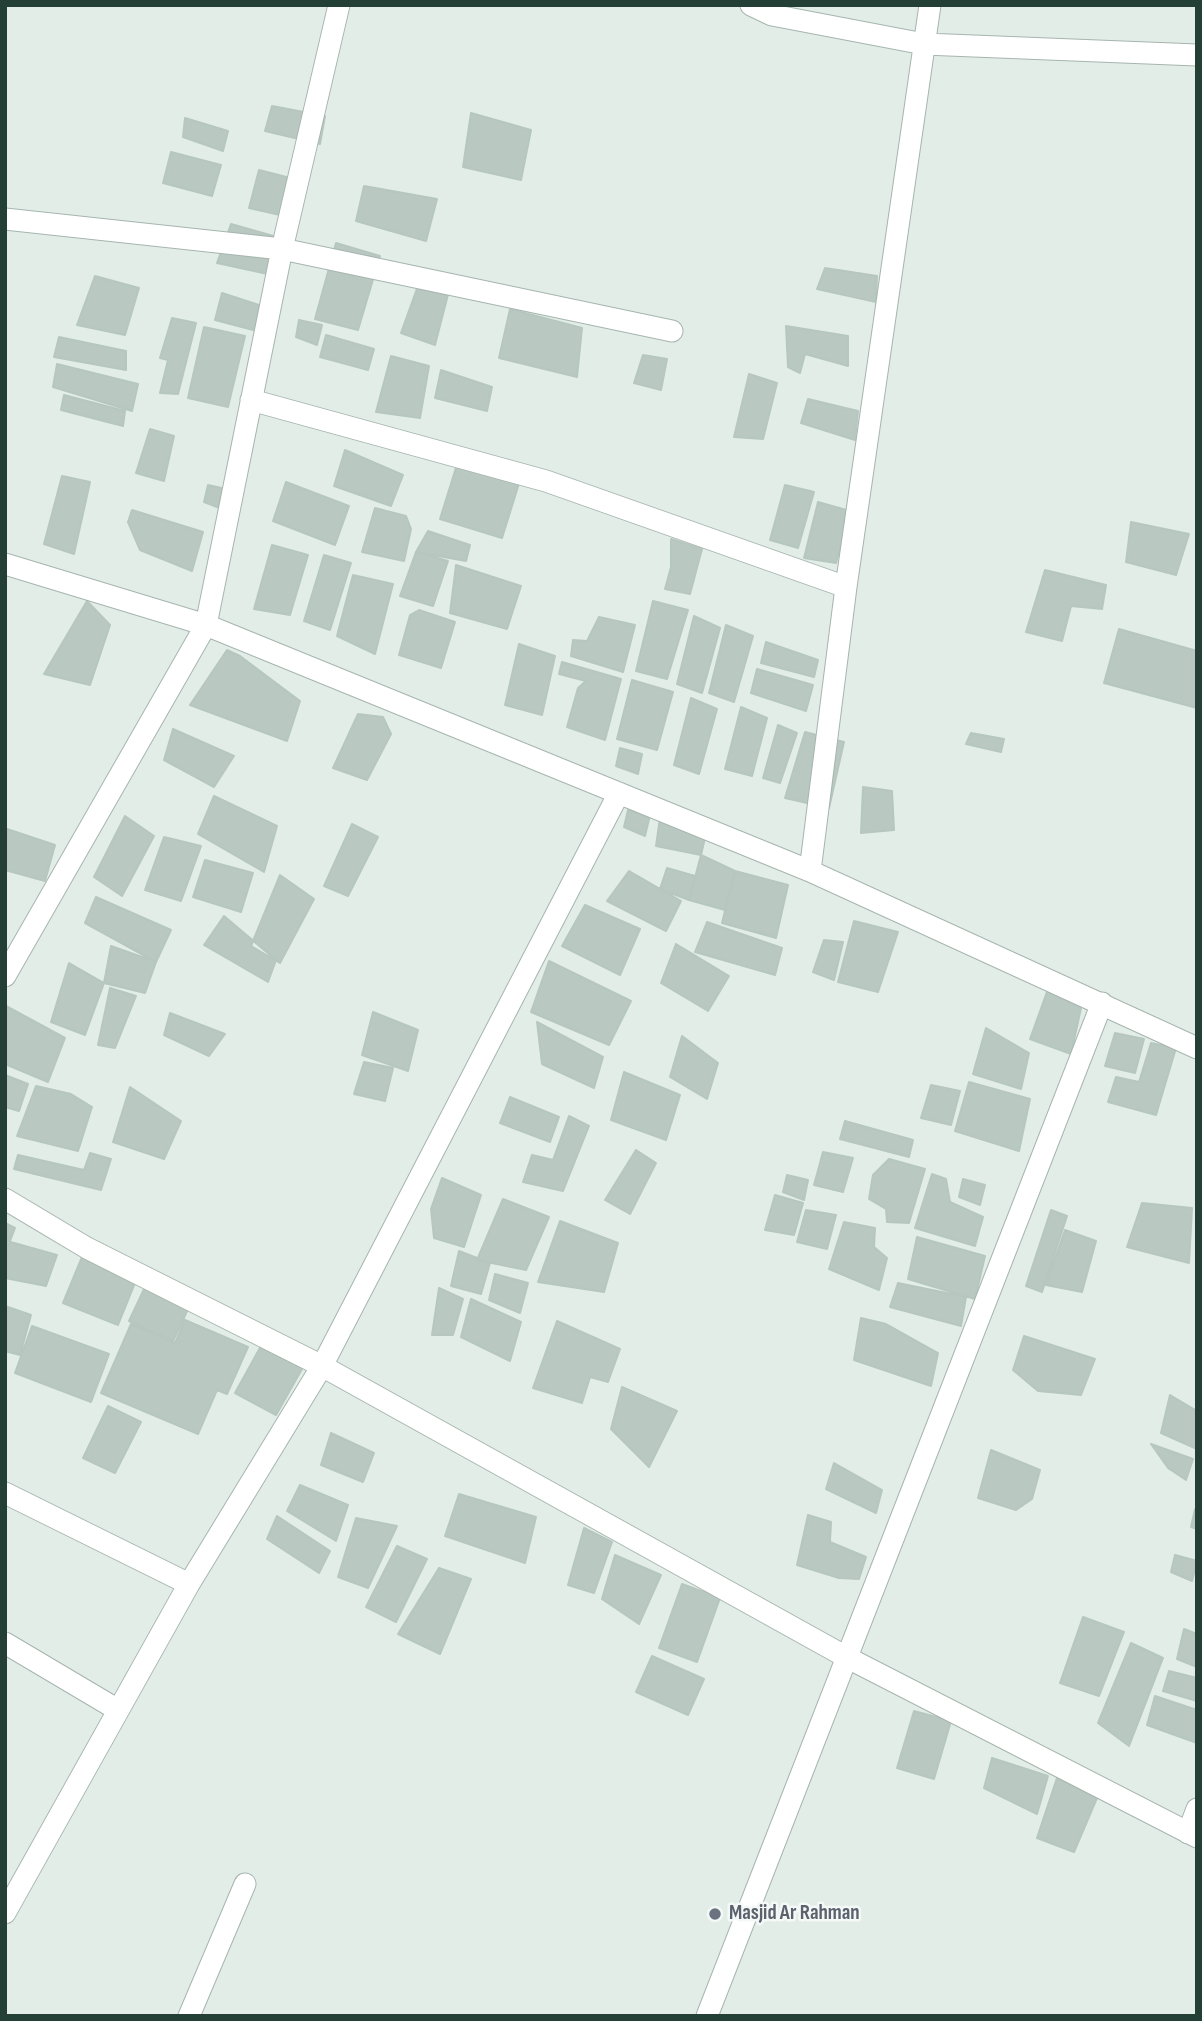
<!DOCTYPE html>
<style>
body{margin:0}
#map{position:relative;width:1202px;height:2021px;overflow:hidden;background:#e3ede8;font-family:"Sofia Sans Condensed",sans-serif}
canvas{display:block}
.frame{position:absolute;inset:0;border:7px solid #233f36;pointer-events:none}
</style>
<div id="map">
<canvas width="1202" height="2021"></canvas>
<div class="frame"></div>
</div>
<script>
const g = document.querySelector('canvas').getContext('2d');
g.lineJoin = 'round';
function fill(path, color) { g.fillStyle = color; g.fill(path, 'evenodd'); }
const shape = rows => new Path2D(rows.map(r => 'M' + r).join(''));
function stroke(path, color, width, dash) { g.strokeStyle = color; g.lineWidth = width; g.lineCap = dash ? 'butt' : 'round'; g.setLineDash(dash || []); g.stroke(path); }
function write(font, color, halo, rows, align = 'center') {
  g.font = font + ' "Sofia Sans Condensed",sans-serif'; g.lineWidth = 5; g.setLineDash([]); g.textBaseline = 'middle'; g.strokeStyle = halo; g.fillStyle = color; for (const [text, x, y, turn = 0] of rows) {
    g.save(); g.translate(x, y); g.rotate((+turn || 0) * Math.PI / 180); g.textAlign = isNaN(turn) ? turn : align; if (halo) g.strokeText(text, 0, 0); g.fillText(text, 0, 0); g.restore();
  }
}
const building = shape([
 [272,106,325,116,320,144,265,131,272,106],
 [471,113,531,130,521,180,463,167,471,113],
 [185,118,228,131,223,151,183,137,185,118],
 [171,152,221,165,212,196,163,183,171,152],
 [259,170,306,182,298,219,249,208,259,170],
 [364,186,437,199,426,241,356,221,364,186],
 [231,224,284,239,277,276,217,263,231,224],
 [336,243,380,256,358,330,315,319,336,243],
 [825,268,877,276,876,302,817,289,825,268],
 [424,269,453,275,435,345,401,333,424,269],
 [95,276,139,288,125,335,77,325,95,276],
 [222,293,265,307,257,331,215,320,222,293],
 [510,309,582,328,577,377,499,358,510,309],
 [172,318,196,323,178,394,160,393,168,360,160,358,172,318],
 [299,320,322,325,317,345,296,337,299,320],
 [786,326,848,336,848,366,805,354,800,373,788,367,786,326],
 [204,327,245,336,228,407,188,398,204,327],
 [326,335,374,349,368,370,320,357,326,335],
 [59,337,126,351,126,370,54,357,59,337],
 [643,355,667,359,661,390,634,383,643,355],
 [391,356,429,366,420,418,376,412,391,356],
 [57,364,138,384,132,411,53,387,57,364],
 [441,370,492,387,487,411,435,398,441,370],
 [749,374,777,383,763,439,734,437,749,374],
 [64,395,125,411,123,426,61,410,64,395],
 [808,399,858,411,855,440,801,423,808,399],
 [150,429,174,436,164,481,136,473,150,429],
 [345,450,403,475,391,506,334,486,345,450],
 [459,458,521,477,502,538,440,519,459,458],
 [62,476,90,482,74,554,44,544,62,476],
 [286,482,349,506,335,545,273,521,286,482],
 [208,485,230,490,225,510,204,502,208,485],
 [785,485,814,492,798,548,770,540,785,485],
 [818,502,850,511,836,563,804,558,818,502],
 [375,508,406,516,411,529,404,561,362,552,375,508],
 [132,510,203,532,192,571,140,550,128,522,132,510],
 [1131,522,1189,534,1176,575,1126,562,1131,522],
 [428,531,470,545,466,561,416,552,428,531],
 [671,539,702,549,690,594,665,589,671,567,671,539],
 [272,545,308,555,290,615,254,609,272,545],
 [416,552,448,561,433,606,400,596,416,552],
 [324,555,351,563,330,630,304,621,324,555],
 [456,565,521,586,507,629,450,613,456,565],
 [1045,570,1106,585,1102,609,1071,606,1062,641,1026,632,1045,570],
 [353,575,393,584,375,654,337,636,353,575],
 [87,601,110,625,90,685,44,674,87,601],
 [653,601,688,610,667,679,636,671,653,601],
 [419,610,455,622,441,668,399,655,410,615,419,610],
 [694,616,720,628,702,693,677,684,694,616],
 [599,617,635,625,623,672,571,656,573,640,587,641,599,617],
 [726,625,753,636,734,702,709,693,726,625],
 [1119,629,1197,651,1197,708,1104,683,1119,629],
 [766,642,818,660,814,677,761,663,766,642],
 [519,644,555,656,542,715,505,705,519,644],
 [227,650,240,656,300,701,287,741,190,705,227,650],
 [562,662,621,679,605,740,567,727,578,688,586,681,559,674,562,662],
 [757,669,813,685,806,711,751,693,757,669],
 [632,680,673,692,657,750,617,739,632,680],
 [691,698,717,709,699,774,674,765,691,698],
 [741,707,767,718,752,776,725,769,741,707],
 [358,714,383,717,391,734,367,780,333,768,358,714],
 [778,725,797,733,780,783,763,778,778,725],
 [173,729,234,756,214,787,164,760,173,729],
 [805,732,844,742,829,808,785,798,805,732],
 [971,733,1004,739,1001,752,966,744,971,733],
 [620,748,642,754,638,774,616,766,620,748],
 [863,787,892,791,894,830,861,833,863,787],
 [214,796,277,826,264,872,198,834,214,796],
 [628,810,650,815,645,836,624,827,628,810],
 [125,816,154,836,122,896,94,877,125,816],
 [660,818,707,829,701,855,656,846,660,818],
 [352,824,378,837,348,896,324,886,352,824],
 [7,829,55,845,45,881,5,870,7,829],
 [164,837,201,846,181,901,145,890,164,837],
 [701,855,735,871,725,910,689,900,701,855],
 [205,860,253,873,241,912,193,897,205,860],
 [667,868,695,876,689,900,660,889,667,868],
 [629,871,681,901,666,931,607,901,629,871],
 [735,871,788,885,776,938,722,923,735,871],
 [280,875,314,899,280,963,251,946,280,875],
 [96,897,171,930,156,962,85,923,96,897],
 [585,905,640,929,620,975,562,946,585,905],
 [224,916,276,960,268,982,204,945,224,916],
 [854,921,898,932,878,992,838,982,854,921],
 [707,922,782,948,775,975,695,952,707,922],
 [824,940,843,942,834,980,813,972,824,940],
 [676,944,729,976,708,1011,661,983,676,944],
 [111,946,156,962,145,993,104,983,111,946],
 [549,961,631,1001,609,1045,531,1012,549,961],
 [69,963,104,983,85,1035,51,1022,69,963],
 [110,988,136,996,115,1048,98,1045,110,988],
 [1048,989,1081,1008,1071,1054,1030,1039,1048,989],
 [6,1006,65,1038,48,1082,5,1064,6,1006],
 [373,1012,418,1030,408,1071,362,1055,373,1012],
 [170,1013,225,1034,209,1056,164,1035,170,1013],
 [537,1022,603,1057,594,1088,542,1064,537,1022],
 [986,1028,1029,1053,1021,1089,973,1074,986,1028],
 [1115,1033,1144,1039,1135,1073,1105,1066,1115,1033],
 [682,1036,718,1063,707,1099,670,1077,682,1036],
 [1151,1043,1176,1048,1156,1115,1108,1102,1116,1077,1139,1082,1151,1043],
 [364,1062,393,1068,385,1101,354,1094,364,1062],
 [624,1072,680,1095,666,1140,611,1120,624,1072],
 [5,1075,28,1084,19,1111,5,1107,5,1075],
 [969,1082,1030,1099,1019,1151,955,1131,969,1082],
 [931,1085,960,1091,951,1125,921,1118,931,1085],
 [36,1086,71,1094,92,1107,78,1151,17,1136,36,1086],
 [130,1087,181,1121,164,1159,113,1142,130,1087],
 [510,1097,559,1117,550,1142,500,1123,510,1097],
 [569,1116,589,1126,563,1191,523,1182,532,1155,553,1160,569,1116],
 [845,1121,913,1140,909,1157,840,1139,845,1121],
 [636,1150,656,1163,630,1214,605,1200,636,1150],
 [823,1152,853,1158,843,1192,814,1185,823,1152],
 [90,1153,111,1159,101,1190,14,1169,18,1155,84,1170,90,1153],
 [889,1159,925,1169,909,1223,887,1222,886,1209,869,1199,873,1175,889,1159],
 [932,1174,946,1179,950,1202,983,1217,975,1246,915,1228,932,1174],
 [787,1175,808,1180,804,1200,783,1192,787,1175],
 [442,1178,481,1195,464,1247,434,1238,431,1209,442,1178],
 [963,1179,985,1185,980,1205,959,1197,963,1179],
 [775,1195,803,1203,794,1235,765,1230,775,1195],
 [503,1199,549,1217,526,1270,477,1260,503,1199],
 [1142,1203,1192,1208,1189,1263,1127,1247,1142,1203],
 [806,1210,836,1215,827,1249,797,1242,806,1210],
 [1051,1210,1067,1216,1042,1292,1026,1286,1051,1210],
 [560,1221,618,1243,604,1292,538,1282,560,1221],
 [844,1222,875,1228,874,1247,887,1258,879,1290,829,1269,844,1222],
 [5,1223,15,1228,5,1254,5,1223],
 [1065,1230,1096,1241,1082,1292,1046,1285,1065,1230],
 [917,1237,985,1256,975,1299,908,1279,917,1237],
 [7,1241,57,1255,46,1286,5,1278,7,1241],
 [459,1251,490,1263,481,1294,451,1286,459,1251],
 [82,1257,137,1278,118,1325,63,1303,82,1257],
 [495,1274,528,1283,520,1313,489,1300,495,1274],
 [898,1283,966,1297,961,1326,890,1307,898,1283],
 [146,1285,190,1305,173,1341,129,1321,146,1285],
 [439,1288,463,1299,453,1335,432,1335,439,1288],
 [471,1299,521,1322,510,1361,461,1337,471,1299],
 [5,1306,31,1315,20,1355,5,1351,5,1306],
 [861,1318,886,1324,938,1353,931,1386,854,1360,861,1318],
 [185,1320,248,1347,227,1394,217,1390,198,1434,101,1393,131,1324,175,1343,185,1320],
 [557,1321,620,1349,608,1382,590,1377,582,1403,533,1388,557,1321],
 [32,1326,109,1354,91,1402,15,1373,32,1326],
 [1024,1336,1095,1359,1081,1395,1038,1391,1013,1370,1024,1336],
 [261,1346,302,1369,276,1415,235,1393,261,1346],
 [622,1387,677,1411,649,1467,611,1429,622,1387],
 [1170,1395,1197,1411,1197,1449,1161,1433,1170,1395],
 [108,1406,141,1422,115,1473,83,1458,108,1406],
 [331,1433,374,1453,363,1482,321,1465,331,1433],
 [1151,1444,1193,1459,1186,1480,1168,1468,1151,1444],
 [991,1450,1040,1470,1032,1499,1016,1510,978,1498,991,1450],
 [834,1463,882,1490,876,1513,826,1489,834,1463],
 [300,1485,348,1505,336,1541,287,1511,300,1485],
 [459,1494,536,1517,525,1563,445,1536,459,1494],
 [1195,1509,1197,1510,1197,1529,1191,1527,1195,1509],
 [808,1515,831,1522,830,1542,866,1557,859,1579,839,1578,797,1565,808,1515],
 [277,1516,330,1551,319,1573,267,1539,277,1516],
 [356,1518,397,1526,368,1588,338,1577,356,1518],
 [584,1528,612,1542,594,1593,568,1585,584,1528],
 [397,1546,427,1559,396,1622,366,1607,397,1546],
 [615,1555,661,1575,639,1624,602,1599,615,1555],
 [1175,1555,1197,1561,1192,1581,1171,1572,1175,1555],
 [439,1568,471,1579,440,1654,398,1634,439,1568],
 [682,1584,720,1598,697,1662,659,1648,682,1584],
 [1083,1617,1124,1632,1099,1696,1060,1683,1083,1617],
 [1184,1629,1197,1634,1197,1667,1177,1659,1184,1629],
 [1131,1643,1163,1658,1129,1746,1098,1723,1131,1643],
 [652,1656,704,1679,688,1715,636,1692,652,1656],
 [1169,1671,1197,1678,1197,1701,1163,1691,1169,1671],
 [1155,1696,1197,1710,1197,1743,1147,1725,1155,1696],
 [914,1711,951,1721,934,1779,897,1768,914,1711],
 [992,1758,1048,1776,1037,1814,984,1788,992,1758],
 [1057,1778,1097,1798,1074,1852,1037,1838,1057,1778]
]);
fill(building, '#b9c8c1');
stroke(building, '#b6c7bf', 2);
const street = shape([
 [751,5,772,15,924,44,1197,55],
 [5,219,282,249,672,331],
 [251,400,546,481,846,587],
 [5,564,206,625,810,871,1197,1048],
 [810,871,846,587,930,5],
 [5,976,206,625,282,249,339,5],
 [5,1199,87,1248,322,1366,848,1658,1197,1837],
 [5,1493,189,1584],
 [5,1643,118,1710],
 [1188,1833,1197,1809],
 [5,1913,189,1584,322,1366,619,793],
 [189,2016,245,1884],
 [707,2016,1102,1003]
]);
stroke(street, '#a6b5af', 23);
stroke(street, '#fff', 21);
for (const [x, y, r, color] of [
 [715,1914,7,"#6b7280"]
]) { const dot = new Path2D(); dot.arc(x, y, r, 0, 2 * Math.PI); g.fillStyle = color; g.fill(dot); stroke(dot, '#f4f9f7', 2.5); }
write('bold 21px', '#5b616d', '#f4f9f7', [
 ["Masjid Ar Rahman",729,1914]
], 'left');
</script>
